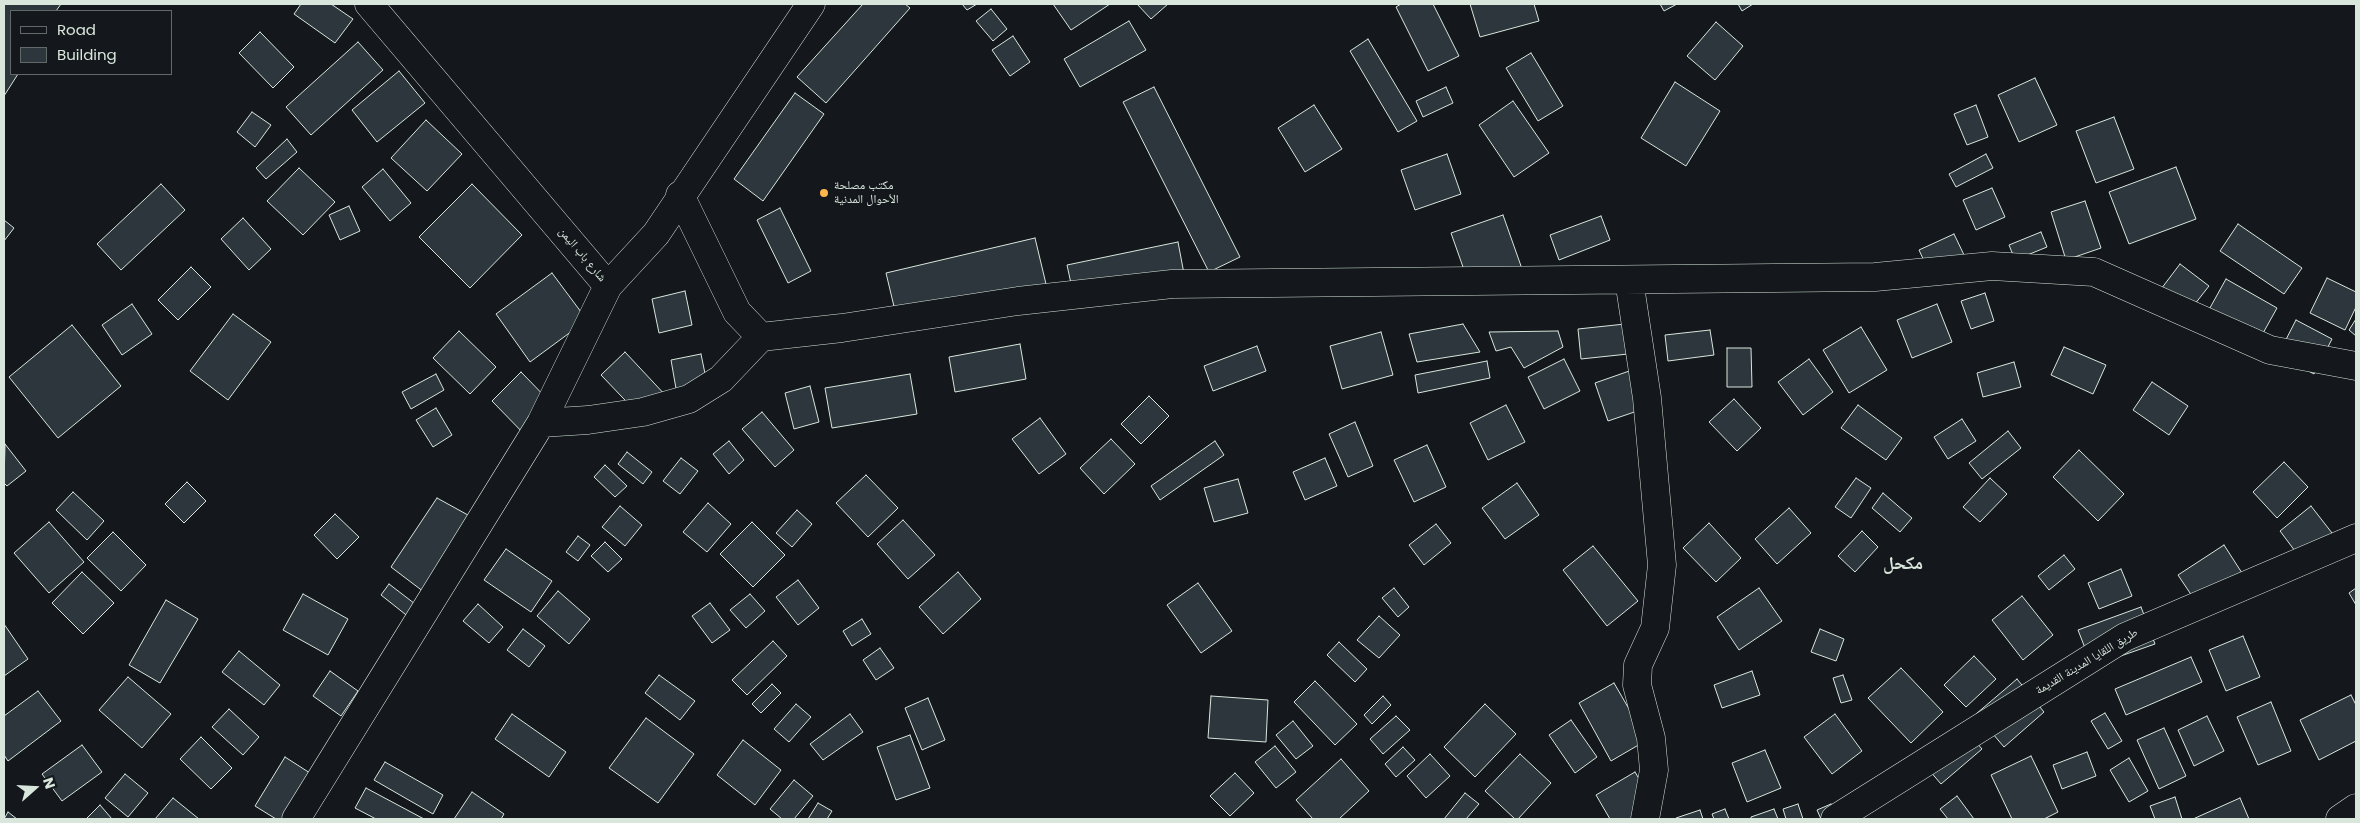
<!DOCTYPE html>
<meta charset="utf-8">
<style>
body{margin:0}
#map{position:relative;width:2360px;height:823px;overflow:hidden;background:#14181c;font-family:Poppins,sans-serif}
canvas{display:block}
.frame{position:absolute;inset:0;border:5px solid #d8e6dc;pointer-events:none}
.legend{position:absolute;left:10px;top:10px;width:162px;height:65px;box-sizing:border-box;background:#14181c;border:1px solid #626a69;margin:0;padding:6px 9px;list-style:none;font-size:15px;color:#d8e6dc}
.legend li{display:flex;align-items:center;gap:10px;height:25px}
.legend b{width:25px;border:1px solid #626a69}
.north{position:absolute;left:10px;top:763px;width:50px;height:50px;-webkit-text-stroke:4px #14181c;paint-order:stroke;rotate:71deg;font-size:14px;font-weight:700;line-height:20px;text-align:center;color:#d8e6dc}
.north::after{content:'';display:block;margin:auto;width:18px;height:22px;background:#d8e6dc;clip-path:polygon(50% 0,100% 100%,50% 72%,0 100%)}
</style>
<div id="map">
<canvas width="2360" height="823"></canvas>
<div class="frame"></div>
<ul class="legend">
<li><b style="height:6px;background:#14181c"></b>Road</li>
<li><b style="height:14px;background:#2c363c"></b>Building</li>
</ul>
<div class="north">N</div>
</div>
<script>
const g = document.querySelector('canvas').getContext('2d');
g.lineJoin = 'round';
function fill(path, color) { g.fillStyle = color; g.fill(path, 'evenodd'); }
const shape = rows => new Path2D(rows.map(r => 'M' + r).join(''));
function stroke(path, color, width, dash) { g.strokeStyle = color; g.lineWidth = width; g.lineCap = dash ? 'butt' : 'round'; g.setLineDash(dash || []); g.stroke(path); }
function write(font, color, halo, rows, align = 'center') {
  g.font = font + ' Poppins,"Noto Naskh Arabic",sans-serif'; g.lineWidth = 4; g.setLineDash([]); g.textBaseline = 'middle'; g.strokeStyle = halo; g.fillStyle = color; for (const [text, x, y, turn = 0] of rows) {
    g.save(); g.translate(x, y); g.rotate((+turn || 0) * Math.PI / 180); g.textAlign = isNaN(turn) ? turn : align; if (halo) g.strokeText(text, 0, 0); g.fillText(text, 0, 0); g.restore();
  }
}
const building = shape([
 [4,4,61,4,56,11,11,11,11,74,18,74,4,96,4,4],
 [301,4,331,4,353,19,335,43,294,14,301,4],
 [863,4,905,4,910,8,826,103,797,77,863,4],
 [962,4,977,4,967,10,962,4],
 [1053,4,1110,4,1071,30,1053,4],
 [1137,4,1168,4,1151,19,1137,4],
 [1401,4,1433,4,1459,56,1428,71,1396,7,1401,4],
 [1470,4,1534,4,1539,21,1480,37,1470,4],
 [1660,4,1677,4,1664,11,1660,4],
 [1738,4,1753,4,1742,11,1738,4],
 [991,9,1007,29,993,41,976,21,991,9],
 [1129,21,1146,50,1080,87,1064,59,1129,21],
 [1716,22,1743,46,1715,80,1687,56,1716,22],
 [260,32,294,67,273,88,239,53,260,32],
 [1013,36,1030,62,1010,76,992,50,1013,36],
 [1368,39,1417,121,1398,132,1350,51,1368,39],
 [358,42,383,70,311,135,286,107,358,42],
 [1531,53,1563,106,1538,121,1506,68,1531,53],
 [399,71,425,103,377,142,352,110,399,71],
 [2035,78,2057,125,2019,142,1998,95,2035,78],
 [1675,82,1720,111,1686,166,1641,138,1675,82],
 [1154,87,1240,257,1209,272,1123,102,1154,87],
 [1446,87,1453,103,1423,117,1416,101,1446,87],
 [795,93,824,114,763,201,734,179,795,93],
 [1513,101,1549,153,1514,177,1479,125,1513,101],
 [1314,105,1342,149,1305,172,1278,128,1314,105],
 [1976,105,1988,137,1967,145,1954,114,1976,105],
 [252,112,271,125,255,147,237,132,252,112],
 [2114,117,2134,169,2096,183,2076,131,2114,117],
 [426,120,462,154,427,191,391,158,426,120],
 [287,139,297,152,266,179,256,168,287,139],
 [1447,154,1461,194,1415,210,1401,170,1447,154],
 [1986,154,1993,168,1956,187,1949,174,1986,154],
 [2176,167,2196,219,2129,244,2109,192,2176,167],
 [299,168,335,202,303,235,267,201,299,168],
 [383,169,411,203,390,221,362,187,383,169],
 [161,184,185,210,121,270,97,244,161,184],
 [472,184,522,235,470,288,419,237,472,184],
 [1992,188,2005,217,1976,230,1963,200,1992,188],
 [2085,201,2101,248,2066,260,2051,212,2085,201],
 [349,206,360,231,340,240,329,215,349,206],
 [780,208,811,271,788,283,757,220,780,208],
 [1503,215,1521,266,1469,284,1451,233,1503,215],
 [1601,216,1610,240,1559,260,1550,235,1601,216],
 [243,218,271,249,249,270,221,239,243,218],
 [4,220,14,228,4,241,4,220],
 [2238,224,2302,268,2284,294,2220,251,2238,224],
 [2041,232,2047,247,2015,260,2009,245,2041,232],
 [1954,234,1965,257,1930,274,1919,250,1954,234],
 [1035,238,1046,284,897,319,886,273,1035,238],
 [1178,242,1185,279,1075,302,1067,265,1178,242],
 [2180,264,2209,286,2180,323,2152,301,2180,264],
 [191,267,211,287,178,320,158,300,191,267],
 [552,273,587,320,530,362,496,314,552,273],
 [2327,278,2356,292,2356,307,2345,330,2310,313,2327,278],
 [2226,279,2277,308,2257,344,2206,315,2226,279],
 [685,291,692,325,659,333,652,299,685,291],
 [1985,293,1994,321,1971,329,1961,301,1985,293],
 [132,304,152,334,122,355,102,325,132,304],
 [1937,304,1952,342,1912,358,1897,320,1937,304],
 [233,314,271,342,228,400,190,371,233,314],
 [2356,319,2356,336,2349,330,2356,319],
 [2296,320,2332,339,2314,374,2278,355,2296,320],
 [1463,324,1480,352,1417,362,1409,334,1463,324],
 [1625,324,1628,354,1581,359,1578,329,1625,324],
 [72,325,121,386,58,438,9,377,72,325],
 [1861,327,1887,370,1849,393,1823,350,1861,327],
 [1710,330,1714,355,1668,361,1665,335,1710,330],
 [459,331,496,367,470,394,433,358,459,331],
 [1558,331,1563,347,1524,368,1511,347,1496,351,1489,332,1558,331],
 [1381,332,1393,375,1342,389,1330,346,1381,332],
 [1020,344,1026,379,955,392,949,357,1020,344],
 [1257,346,1266,371,1213,391,1204,366,1257,346],
 [2064,347,2106,365,2093,394,2051,375,2064,347],
 [1727,348,1751,348,1752,387,1727,387,1727,348],
 [625,352,668,398,645,421,601,375,625,352],
 [701,354,709,393,678,400,671,360,701,354],
 [1564,359,1580,391,1544,409,1528,377,1564,359],
 [1809,359,1833,392,1803,415,1778,382,1809,359],
 [1487,361,1490,378,1418,393,1415,375,1487,361],
 [2014,362,2021,387,1983,397,1977,373,2014,362],
 [1635,369,1649,407,1608,421,1595,383,1635,369],
 [521,372,557,409,528,438,492,401,521,372],
 [436,374,444,390,411,409,402,392,436,374],
 [910,374,917,414,832,428,825,388,910,374],
 [2152,382,2188,406,2169,435,2133,410,2152,382],
 [810,386,819,422,794,429,785,393,810,386],
 [1149,396,1169,416,1141,444,1121,424,1149,396],
 [1734,399,1761,428,1737,451,1709,422,1734,399],
 [1506,405,1525,442,1488,460,1470,423,1506,405],
 [1858,405,1902,438,1886,460,1841,428,1858,405],
 [436,408,452,435,433,447,416,420,436,408],
 [762,412,794,450,775,467,742,429,762,412],
 [1040,418,1066,454,1039,474,1012,439,1040,418],
 [1962,419,1976,441,1948,459,1934,437,1962,419],
 [1355,422,1373,466,1348,477,1329,434,1355,422],
 [2008,431,2021,448,1982,479,1969,463,2008,431],
 [1111,439,1135,464,1104,494,1080,468,1111,439],
 [729,441,744,460,729,474,713,454,729,441],
 [1215,441,1224,455,1160,500,1151,486,1215,441],
 [5,444,26,471,7,486,4,483,5,444],
 [1427,445,1446,487,1414,502,1394,460,1427,445],
 [2079,450,2124,494,2098,521,2053,477,2079,450],
 [627,452,652,472,643,484,618,464,627,452],
 [681,458,698,471,680,494,663,481,681,458],
 [1325,458,1337,486,1305,500,1293,472,1325,458],
 [2284,462,2308,487,2277,518,2253,492,2284,462],
 [605,465,627,486,615,497,594,477,605,465],
 [866,475,898,508,868,537,836,503,866,475],
 [1856,478,1871,488,1851,518,1835,507,1856,478],
 [1990,478,2007,494,1980,522,1963,507,1990,478],
 [1238,479,1248,513,1214,522,1204,488,1238,479],
 [187,482,206,501,184,523,165,504,187,482],
 [1517,483,1539,515,1505,539,1482,508,1517,483],
 [73,492,104,521,87,540,56,510,73,492],
 [1883,493,1912,518,1900,532,1872,508,1883,493],
 [437,498,477,520,424,592,391,567,437,498],
 [708,503,731,524,707,552,683,532,708,503],
 [620,506,642,525,625,546,602,527,620,506],
 [2311,506,2339,542,2307,567,2280,531,2311,506],
 [1789,508,1811,533,1777,564,1755,539,1789,508],
 [797,510,812,524,792,547,776,533,797,510],
 [335,514,359,537,337,559,314,535,335,514],
 [903,520,935,555,908,579,877,544,903,520],
 [49,522,84,562,49,593,14,553,49,522],
 [752,522,785,555,753,587,720,554,752,522],
 [1709,523,1741,558,1716,582,1683,548,1709,523],
 [1436,524,1451,543,1424,565,1409,545,1436,524],
 [1862,531,1878,547,1855,572,1838,556,1862,531],
 [113,532,146,565,121,591,87,558,113,532],
 [578,536,590,545,578,561,566,552,578,536],
 [605,542,622,559,608,572,591,556,605,542],
 [2224,545,2251,587,2206,617,2178,575,2224,545],
 [1593,546,1638,601,1607,626,1563,570,1593,546],
 [506,549,552,581,531,612,484,580,506,549],
 [2064,555,2075,569,2049,590,2038,576,2064,555],
 [2121,569,2132,596,2099,609,2088,583,2121,569],
 [82,572,114,603,83,634,52,603,82,572],
 [958,572,981,599,943,634,919,607,958,572],
 [798,580,819,608,798,625,776,597,798,580],
 [1198,583,1232,631,1201,653,1167,605,1198,583],
 [389,584,419,607,410,618,381,595,389,584],
 [1394,588,1409,607,1398,617,1382,598,1394,588],
 [1759,588,1782,621,1739,650,1717,617,1759,588],
 [2356,588,2356,605,2349,593,2356,588],
 [558,591,590,619,569,644,537,616,558,591],
 [303,594,348,619,328,655,283,630,303,594],
 [750,594,765,611,746,628,730,610,750,594],
 [2022,596,2053,635,2023,660,1992,620,2022,596],
 [166,600,198,619,160,683,129,665,166,600],
 [710,603,730,630,712,643,692,616,710,603],
 [478,604,503,627,489,643,463,621,478,604],
 [2141,607,2155,644,2092,666,2078,630,2141,607],
 [1379,616,1400,635,1379,658,1357,640,1379,616],
 [862,619,871,634,852,646,843,631,862,619],
 [4,624,28,659,4,676,4,624],
 [523,629,545,646,529,667,507,650,523,629],
 [1820,629,1844,639,1836,661,1811,652,1820,629],
 [2243,636,2260,677,2226,691,2209,650,2243,636],
 [773,641,787,656,747,695,732,680,773,641],
 [1339,642,1367,669,1355,682,1327,655,1339,642],
 [880,648,894,668,876,680,863,660,880,648],
 [239,651,280,685,264,705,222,672,239,651],
 [1974,656,1996,679,1966,707,1944,685,1974,656],
 [2191,657,2202,682,2126,715,2115,689,2191,657],
 [1901,668,1943,712,1911,743,1868,698,1901,668],
 [330,671,358,691,341,716,313,696,330,671],
 [1752,671,1760,695,1722,708,1714,685,1752,671],
 [659,675,695,701,680,720,645,693,659,675],
 [1843,675,1852,700,1841,703,1833,678,1843,675],
 [128,677,171,714,142,748,99,710,128,677],
 [2017,679,2044,712,2004,747,1976,714,2017,679],
 [1315,681,1357,724,1335,745,1294,702,1315,681],
 [1614,683,1647,740,1611,761,1579,703,1614,683],
 [772,684,781,693,761,713,752,704,772,684],
 [38,691,61,721,8,761,4,755,4,716,38,691],
 [2351,695,2356,705,2356,741,2319,760,2300,720,2351,695],
 [1211,696,1268,700,1266,742,1208,738,1211,696],
 [1383,696,1391,705,1372,724,1364,715,1383,696],
 [928,698,945,740,922,750,905,708,928,698],
 [2271,702,2291,751,2258,765,2237,717,2271,702],
 [796,704,811,717,789,742,774,729,796,704],
 [1485,704,1516,734,1475,777,1444,747,1485,704],
 [229,709,259,737,243,755,212,727,229,709],
 [2105,713,2122,741,2108,749,2091,721,2105,713],
 [512,714,566,752,549,777,495,739,512,714],
 [850,714,863,732,823,760,810,744,850,714],
 [1835,714,1862,751,1832,774,1804,737,1835,714],
 [1396,716,1410,730,1383,754,1370,739,1396,716],
 [2207,716,2224,751,2194,766,2178,730,2207,716],
 [646,718,694,754,658,803,609,768,646,718],
 [1571,720,1597,757,1575,773,1549,735,1571,720],
 [1293,721,1313,746,1296,759,1276,735,1293,721],
 [1964,728,1982,749,1941,784,1923,763,1964,728],
 [2164,728,2186,776,2159,789,2137,740,2164,728],
 [910,735,930,788,896,800,877,747,910,735],
 [201,737,232,768,211,789,180,759,201,737],
 [743,740,781,770,755,805,717,775,743,740],
 [82,745,102,772,62,801,42,774,82,745],
 [1275,746,1296,772,1276,788,1255,762,1275,746],
 [1403,747,1415,760,1396,777,1385,764,1403,747],
 [1765,750,1781,788,1747,802,1732,763,1765,750],
 [2087,752,2096,776,2062,789,2053,765,2087,752],
 [1430,754,1450,776,1426,798,1407,776,1430,754],
 [1520,754,1551,783,1518,819,1515,819,1485,791,1520,754],
 [2031,756,2058,812,2044,819,2012,819,1991,775,2031,756],
 [285,757,324,782,301,819,276,819,255,806,285,757],
 [2129,758,2148,791,2129,802,2110,770,2129,758],
 [1341,759,1369,791,1339,819,1313,819,1296,800,1341,759],
 [385,762,443,795,433,814,374,780,385,762],
 [1635,772,1655,806,1632,819,1610,819,1596,795,1635,772],
 [1235,773,1254,793,1230,816,1210,796,1235,773],
 [125,774,148,793,128,817,105,798,125,774],
 [794,780,813,796,794,819,782,819,770,809,794,780],
 [366,788,424,819,376,819,355,808,366,788],
 [472,792,504,814,501,819,454,819,472,792],
 [1465,793,1479,804,1466,819,1444,819,1465,793],
 [1957,796,1974,819,1948,819,1940,809,1957,796],
 [2175,797,2182,819,2155,819,2150,806,2175,797],
 [173,798,199,819,155,819,173,798],
 [2240,798,2249,819,2193,819,2240,798],
 [818,803,832,811,827,819,808,819,818,803],
 [1798,804,1803,819,1786,819,1783,809,1798,804],
 [1831,804,1839,819,1821,819,1817,810,1831,804],
 [100,805,112,819,86,819,100,805],
 [1725,809,1729,819,1714,819,1712,814,1725,809],
 [1774,809,1778,819,1751,819,1751,817,1774,809],
 [1700,810,1703,819,1676,819,1676,818,1700,810],
 [8,812,17,819,4,819,8,812]
]);
fill(building, '#2c363c');
stroke(building, '#d8e6dc', 1);
const minor = shape([
 [369,4,608,286],
 [680,195,737,312,761,337,842,328,1018,301,1172,284,1875,277,1992,266,2094,272,2270,350,2356,366],
 [1629,280,1647,398,1662,565,1655,628,1638,665,1637,685,1651,738,1654,770,1645,819],
 [541,423,588,420,643,412,689,399,721,379,761,337],
 [296,819,541,423,608,286,656,234,811,4],
 [1835,819,2125,637,2356,538],
 [2340,819,2356,808]
]);
stroke(minor, '#d8e6dc', 29);
stroke(minor, '#14181c', 28);
for (const [x, y, r, color] of [
 [824,193,5,"#ffb74d"]
]) { const dot = new Path2D(); dot.arc(x, y, r, 0, 2 * Math.PI); g.fillStyle = color; g.fill(dot); stroke(dot, '#14181c', 2); }
write('12px', '#d8e6dc', '#14181c', [
 ["مكتب مصلحة",834,186],
 ["الأحوال المدنية",834,200]
], 'left');
write('12px', '#d8e6dc', '#14181c', [
 ["شارع باب اليمن",582,255,50],
 ["طريق اللقايا المدينة القديمة",2087,662,-31]
]);
write('bold 18px', '#d8e6dc', '#14181c', [
 ["مكحل",1903,564]
]);
</script>
